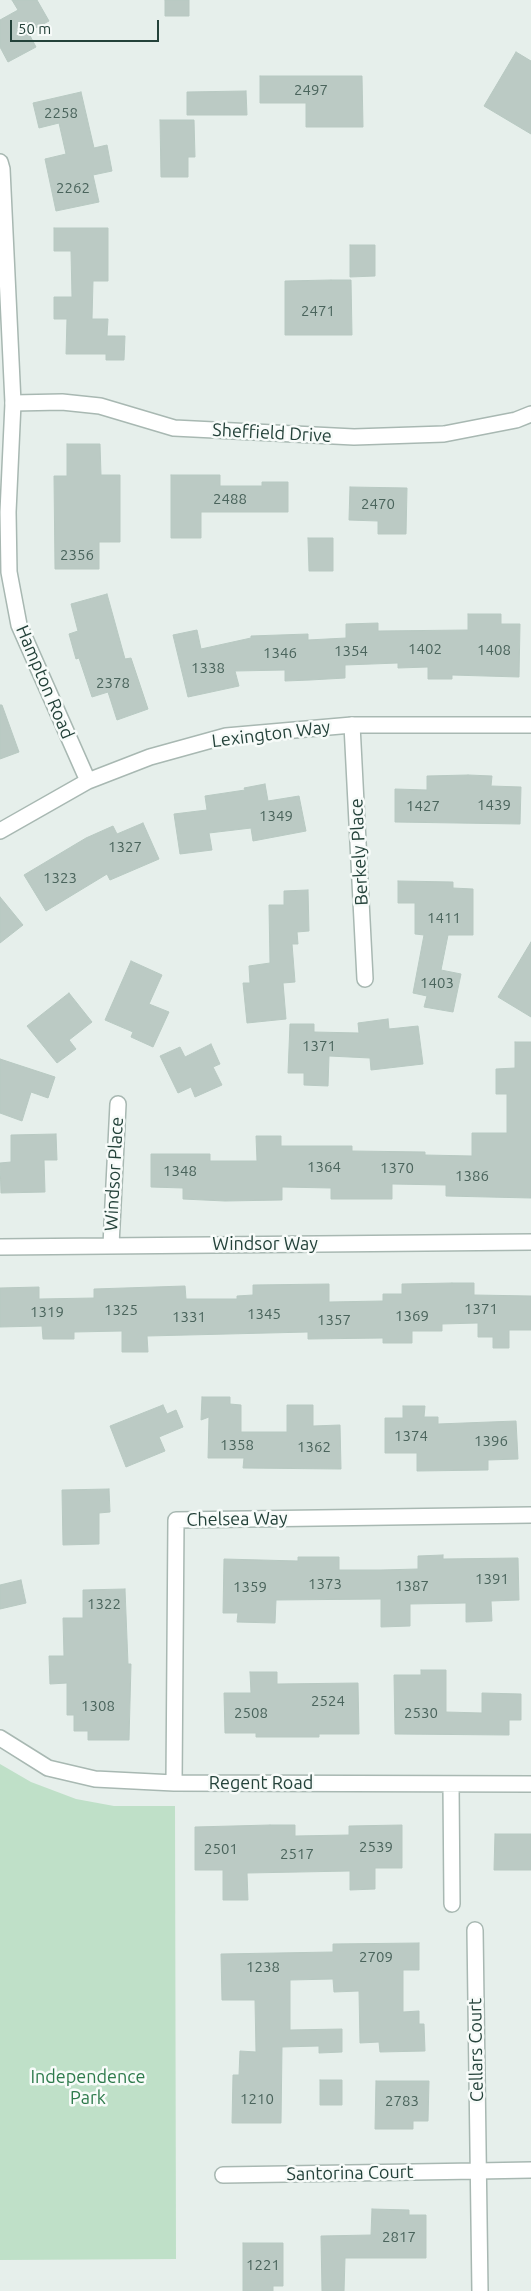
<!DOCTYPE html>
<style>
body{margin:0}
#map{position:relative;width:531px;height:2291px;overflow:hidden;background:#e6efeb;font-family:Ubuntu,sans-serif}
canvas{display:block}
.scale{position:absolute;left:10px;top:20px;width:149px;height:22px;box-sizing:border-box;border:2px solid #24423a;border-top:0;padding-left:6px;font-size:15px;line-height:18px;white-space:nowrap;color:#24423a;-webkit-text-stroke:4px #f7fbf9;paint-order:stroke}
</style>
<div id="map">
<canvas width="531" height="2291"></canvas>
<div class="scale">50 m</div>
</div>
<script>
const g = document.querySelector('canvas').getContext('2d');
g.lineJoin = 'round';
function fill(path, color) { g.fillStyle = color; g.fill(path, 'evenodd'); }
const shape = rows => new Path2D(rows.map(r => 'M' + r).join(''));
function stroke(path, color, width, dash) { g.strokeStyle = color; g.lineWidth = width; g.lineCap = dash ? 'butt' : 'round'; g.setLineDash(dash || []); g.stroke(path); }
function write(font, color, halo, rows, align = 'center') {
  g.font = font + ' Ubuntu,sans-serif'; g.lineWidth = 5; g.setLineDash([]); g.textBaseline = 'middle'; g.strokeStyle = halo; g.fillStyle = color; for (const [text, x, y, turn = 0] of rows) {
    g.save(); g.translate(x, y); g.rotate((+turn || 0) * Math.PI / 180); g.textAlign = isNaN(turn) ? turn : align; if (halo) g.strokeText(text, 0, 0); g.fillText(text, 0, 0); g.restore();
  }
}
fill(shape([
 [0,1764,31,1782,76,1799,114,1806,175,1806,176,2259,0,2260]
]), '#bfe0c8');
const building = shape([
 [12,0,37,0,49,21,28,32,36,47,8,62,0,47,0,20,18,10,12,0],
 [165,0,189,0,189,16,165,16,165,0],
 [516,52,531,61,531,134,484,106,516,52],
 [260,76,362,76,363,127,306,127,306,103,260,103,260,76],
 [246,91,247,115,187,115,187,92,246,91],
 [81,92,94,148,107,145,112,171,93,175,99,202,56,211,45,159,66,154,59,123,39,128,33,103,81,92],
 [160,120,194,120,195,157,188,157,188,177,161,177,160,120],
 [54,228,108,228,108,281,93,281,92,319,108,319,107,336,125,336,124,360,106,360,106,354,66,354,67,319,54,319,54,297,72,297,71,251,54,251,54,228],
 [350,245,375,245,375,276,350,277,350,245],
 [331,280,351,280,352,335,285,335,285,281,331,280],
 [67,444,100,444,101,475,120,475,120,542,99,542,99,569,55,569,54,476,67,476,67,444],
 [171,475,220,475,220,486,262,486,262,482,288,482,288,512,201,512,201,538,171,538,171,475],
 [350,487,407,488,406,534,378,534,378,521,349,520,350,487],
 [308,538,333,538,333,571,309,571,308,538],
 [107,594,125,659,131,658,148,709,117,720,108,692,92,697,79,658,76,659,69,634,78,631,71,604,107,594],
 [468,614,501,614,501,624,520,624,519,677,452,675,452,679,428,679,428,667,398,668,398,663,345,665,345,678,310,680,285,681,285,670,235,671,239,686,188,697,173,635,197,630,201,649,251,638,251,636,308,634,308,640,346,638,346,624,378,623,378,631,468,630,468,614],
 [0,705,2,705,19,752,0,759,0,705],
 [468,775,492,776,491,786,521,787,520,824,395,822,395,789,427,790,427,776,468,775],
 [265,784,268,801,299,796,306,831,253,841,251,828,209,833,212,850,180,854,174,814,207,810,205,796,245,790,244,788,265,784],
 [143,823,159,859,110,880,107,874,46,911,24,875,86,838,113,826,117,834,143,823],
 [398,881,453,882,453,888,473,889,473,935,448,935,441,970,461,974,453,1012,424,1007,427,996,413,993,424,935,415,934,415,903,398,903,398,881],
 [308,890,309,931,297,932,298,944,292,944,295,982,283,983,286,1019,247,1023,243,983,250,983,249,966,270,963,269,905,284,905,284,891,308,890],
 [0,897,23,925,0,943,0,897],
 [531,942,531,1017,498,997,531,942],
 [131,961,162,975,149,1004,169,1012,153,1047,131,1037,133,1032,105,1020,131,961],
 [69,993,92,1022,69,1040,76,1049,57,1063,27,1026,69,993],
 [388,1019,389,1029,418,1026,423,1064,371,1070,370,1058,329,1056,328,1086,304,1085,304,1073,288,1073,290,1024,314,1024,314,1032,359,1033,358,1023,388,1019],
 [515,1042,531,1042,531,1198,446,1196,446,1185,392,1184,392,1199,331,1199,331,1188,282,1187,282,1200,225,1201,183,1199,183,1188,151,1187,151,1154,210,1154,210,1161,257,1161,256,1136,281,1136,281,1146,352,1146,352,1151,425,1152,425,1155,472,1156,472,1133,507,1133,507,1094,496,1094,496,1069,515,1068,515,1042],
 [211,1044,220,1064,213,1067,222,1085,195,1097,191,1087,178,1093,160,1056,180,1047,185,1057,211,1044],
 [0,1059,55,1077,48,1098,31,1092,22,1121,0,1113,0,1059],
 [56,1134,57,1160,44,1160,45,1192,1,1193,0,1163,11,1162,11,1135,56,1134],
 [452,1283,474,1283,474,1295,531,1296,531,1330,509,1330,509,1348,493,1348,493,1337,478,1337,478,1323,442,1324,442,1331,412,1331,412,1343,383,1343,383,1338,308,1339,308,1332,147,1336,148,1352,122,1352,122,1331,74,1332,74,1339,43,1339,42,1326,0,1327,0,1288,39,1287,39,1299,94,1298,94,1289,185,1286,186,1299,237,1299,237,1296,253,1295,253,1285,329,1284,329,1302,383,1301,383,1294,402,1294,402,1284,452,1283],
 [202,1397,230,1397,230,1404,241,1405,241,1432,287,1432,287,1405,313,1405,313,1426,340,1425,341,1469,243,1468,244,1458,208,1458,209,1417,201,1420,202,1397],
 [163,1405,167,1414,176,1410,183,1427,159,1437,165,1451,126,1467,110,1426,163,1405],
 [403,1406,425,1406,424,1417,438,1417,438,1424,516,1421,518,1459,488,1460,488,1470,417,1471,417,1453,385,1453,385,1418,403,1418,403,1406],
 [109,1489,110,1512,99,1513,99,1544,63,1545,62,1490,109,1489],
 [443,1555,443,1559,518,1558,519,1600,491,1601,492,1621,466,1622,466,1603,410,1604,410,1626,381,1627,381,1599,276,1600,275,1623,237,1622,238,1613,223,1613,224,1559,298,1561,298,1557,339,1557,339,1570,381,1570,418,1569,418,1556,443,1555],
 [21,1580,26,1603,0,1609,0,1585,21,1580],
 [125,1589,128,1664,131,1664,129,1740,88,1740,88,1731,74,1731,74,1715,67,1715,67,1683,50,1684,49,1656,64,1656,63,1618,83,1618,83,1590,125,1589],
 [421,1670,446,1670,446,1712,482,1713,482,1693,521,1694,521,1720,509,1720,509,1735,395,1734,394,1675,421,1675,421,1670],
 [250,1672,277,1672,277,1684,358,1683,359,1734,319,1734,319,1737,256,1737,256,1733,225,1733,224,1693,251,1693,250,1672],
 [270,1825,295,1825,295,1836,349,1835,349,1826,402,1825,402,1868,375,1868,375,1889,350,1890,350,1871,247,1873,248,1900,223,1900,223,1870,195,1870,195,1827,270,1825],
 [495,1834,531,1834,531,1870,494,1870,495,1834],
 [419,1943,419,1970,403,1970,403,2012,419,2011,419,2024,424,2024,425,2051,380,2052,379,2042,360,2043,359,1991,334,1992,333,1979,290,1980,290,2030,342,2029,342,2052,319,2053,319,2046,282,2047,281,2123,232,2123,233,2075,239,2075,240,2051,256,2052,255,2000,222,2000,221,1954,333,1952,333,1944,419,1943],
 [320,2080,342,2080,342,2105,320,2105,320,2080],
 [376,2081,429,2081,428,2121,413,2121,413,2129,375,2129,376,2081],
 [372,2209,409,2210,409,2215,426,2215,426,2258,345,2258,344,2291,322,2291,321,2236,371,2235,372,2209],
 [243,2243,283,2243,283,2286,273,2286,273,2291,243,2291,243,2243]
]);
fill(building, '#bbcac4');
stroke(building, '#b8c9c2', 1);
const minor = shape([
 [13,403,62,402,100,406,174,428,354,437,444,434,516,420,531,414],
 [352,725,365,979],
 [111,1245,118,1104],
 [0,1247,531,1242],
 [0,1738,48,1768,95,1779,174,1783,531,1784],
 [174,1783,176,1520,531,1515],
 [451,1785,452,1904],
 [475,1930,480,2291],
 [223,2175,477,2171]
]);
const tertiary = shape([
 [0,162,2,169,13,403,8,512,9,572,19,625,88,781],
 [0,831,88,781,150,757,226,736,352,725,531,725],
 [477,2171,531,2170]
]);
stroke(minor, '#a8b8b2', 18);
stroke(tertiary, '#a8b8b2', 18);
stroke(minor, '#fff', 15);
stroke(tertiary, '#fff', 15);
write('15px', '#4a645c', null, [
 ["2497",311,90],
 ["2258",61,113],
 ["2262",73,188],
 ["2471",318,311],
 ["2488",230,499],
 ["2470",378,504],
 ["2356",77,555],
 ["1402",425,649],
 ["1408",494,650],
 ["1354",351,651],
 ["1346",280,653],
 ["1338",208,668],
 ["2378",113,683],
 ["1439",494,805],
 ["1427",423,806],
 ["1349",276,816],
 ["1327",125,847],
 ["1323",60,878],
 ["1411",444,918],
 ["1403",437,983],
 ["1371",319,1046],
 ["1364",324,1167],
 ["1370",397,1168],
 ["1348",180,1171],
 ["1386",472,1176],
 ["1371",481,1309],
 ["1325",121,1310],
 ["1319",47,1312],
 ["1345",264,1314],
 ["1369",412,1316],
 ["1331",189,1317],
 ["1357",334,1320],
 ["1374",411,1436],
 ["1396",491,1441],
 ["1358",237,1445],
 ["1362",314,1447],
 ["1391",492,1579],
 ["1373",325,1584],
 ["1387",412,1586],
 ["1359",250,1587],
 ["1322",104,1604],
 ["2524",328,1701],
 ["1308",98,1706],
 ["2508",251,1713],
 ["2530",421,1713],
 ["2539",376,1847],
 ["2501",221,1849],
 ["2517",297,1854],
 ["2709",376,1957],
 ["1238",263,1967],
 ["1210",257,2099],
 ["2783",402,2101],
 ["2817",399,2237],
 ["1221",263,2265]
]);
write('18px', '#24423a', '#f7fbf9', [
 ["Sheffield Drive",272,433,3],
 ["Hampton Road",45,682,67],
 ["Lexington Way",271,734,-7],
 ["Berkely Place",359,852,-93],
 ["Windsor Place",114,1174,-87],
 ["Windsor Way",265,1244],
 ["Chelsea Way",237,1519,-1],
 ["Regent Road",261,1783],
 ["Cellars Court",476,2050,-91],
 ["Santorina Court",350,2173,-1]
]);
write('18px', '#2d7a4b', '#f7fbf9', [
 ["Independence",88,2077],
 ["Park",88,2098]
]);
</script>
